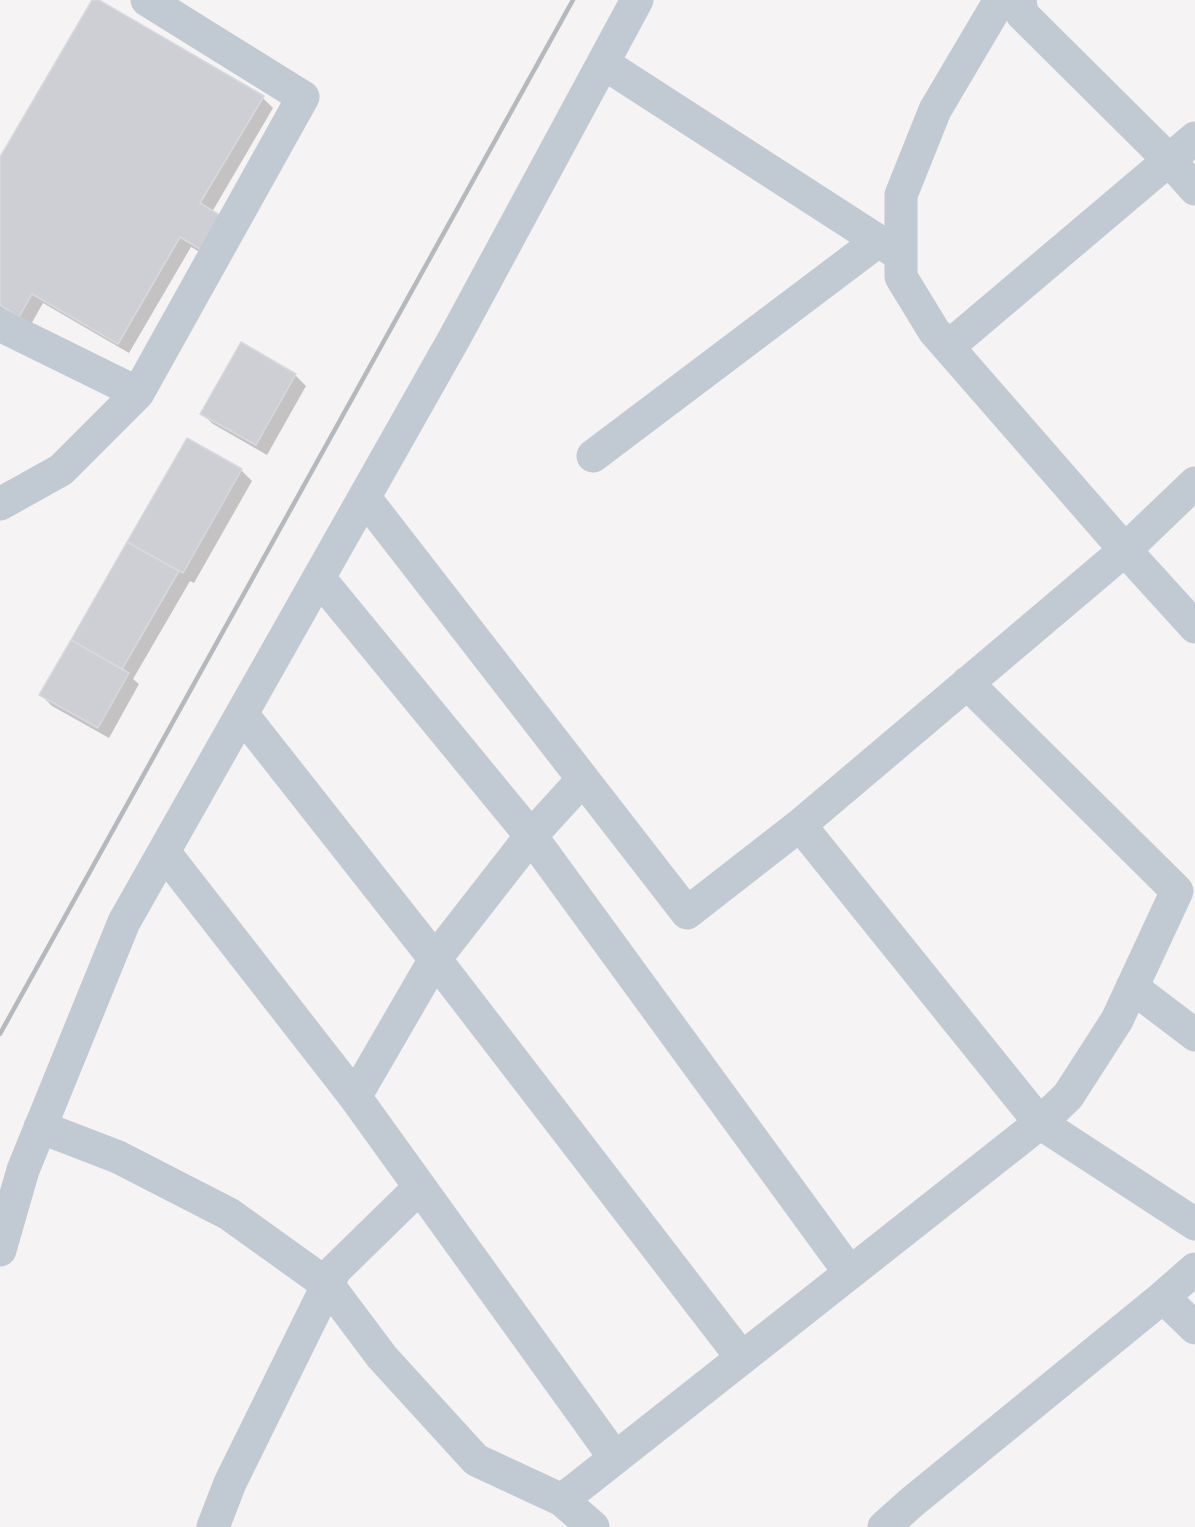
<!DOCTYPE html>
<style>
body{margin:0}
canvas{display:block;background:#f5f3f3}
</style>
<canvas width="1195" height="1527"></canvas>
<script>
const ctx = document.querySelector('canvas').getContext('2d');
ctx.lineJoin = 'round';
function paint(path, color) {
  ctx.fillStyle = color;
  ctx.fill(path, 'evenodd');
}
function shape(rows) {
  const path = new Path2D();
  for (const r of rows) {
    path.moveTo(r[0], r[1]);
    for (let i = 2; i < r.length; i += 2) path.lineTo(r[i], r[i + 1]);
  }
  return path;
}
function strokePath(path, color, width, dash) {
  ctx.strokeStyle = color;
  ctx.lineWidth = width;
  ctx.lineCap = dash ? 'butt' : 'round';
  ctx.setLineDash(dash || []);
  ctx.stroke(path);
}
const shadow = shape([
 [94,0,263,98,273,108,212,212,219,263,191,247,129,353,43,303,30,326,0,309,0,160],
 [241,345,296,376,306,386,267,455,213,424,202,414],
 [187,440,241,470,252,481,194,583,190,581,133,679,139,684,109,738,52,706,41,695]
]);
const building = shape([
 [92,0,99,0,264,96,200,203,228,220,208,254,180,237,118,344,32,294,19,317,0,305,0,157,92,0],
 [241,342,296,374,256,445,200,414,241,342],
 [187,438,242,469,183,573,127,542,187,438],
 [127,542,179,571,122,669,71,640,127,542],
 [71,640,129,673,98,728,39,695,71,640]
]);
const minor = shape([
 [1000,0,935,110,901,195,901,277,934,331,1125,550,1195,627],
 [1020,0,1022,14,1169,160,1195,189],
 [603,63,894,251],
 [0,325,138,393],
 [948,347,1195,138],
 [593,456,878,241],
 [365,498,687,913,800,825],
 [0,504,61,470,138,393,303,97,147,0],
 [319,578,531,836,850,1273],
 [967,683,1177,891,1117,1020,1068,1096,1040,1123,1195,1224],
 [242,714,435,959,742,1358],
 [164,852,355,1097,615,1458],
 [1132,987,1195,1035],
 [355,1097,435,959,531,836,583,779],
 [40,1127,118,1157,229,1214,328,1285,382,1357,476,1460,562,1500],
 [0,1250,23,1170,124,922,455,337,637,0],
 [1163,1297,1195,1328],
 [213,1527,230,1483,335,1270,420,1187],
 [593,1527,562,1500,1040,1123,800,825,1125,550,1195,483],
 [884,1527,912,1502,1163,1297,1195,1269]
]);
const rail = shape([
 [0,1034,573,0]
]);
paint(shadow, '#0003');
paint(building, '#cdcfd5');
strokePath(building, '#d7d9de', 1.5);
strokePath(minor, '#c1cad2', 33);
strokePath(rail, '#b5b8bd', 4.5);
</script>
